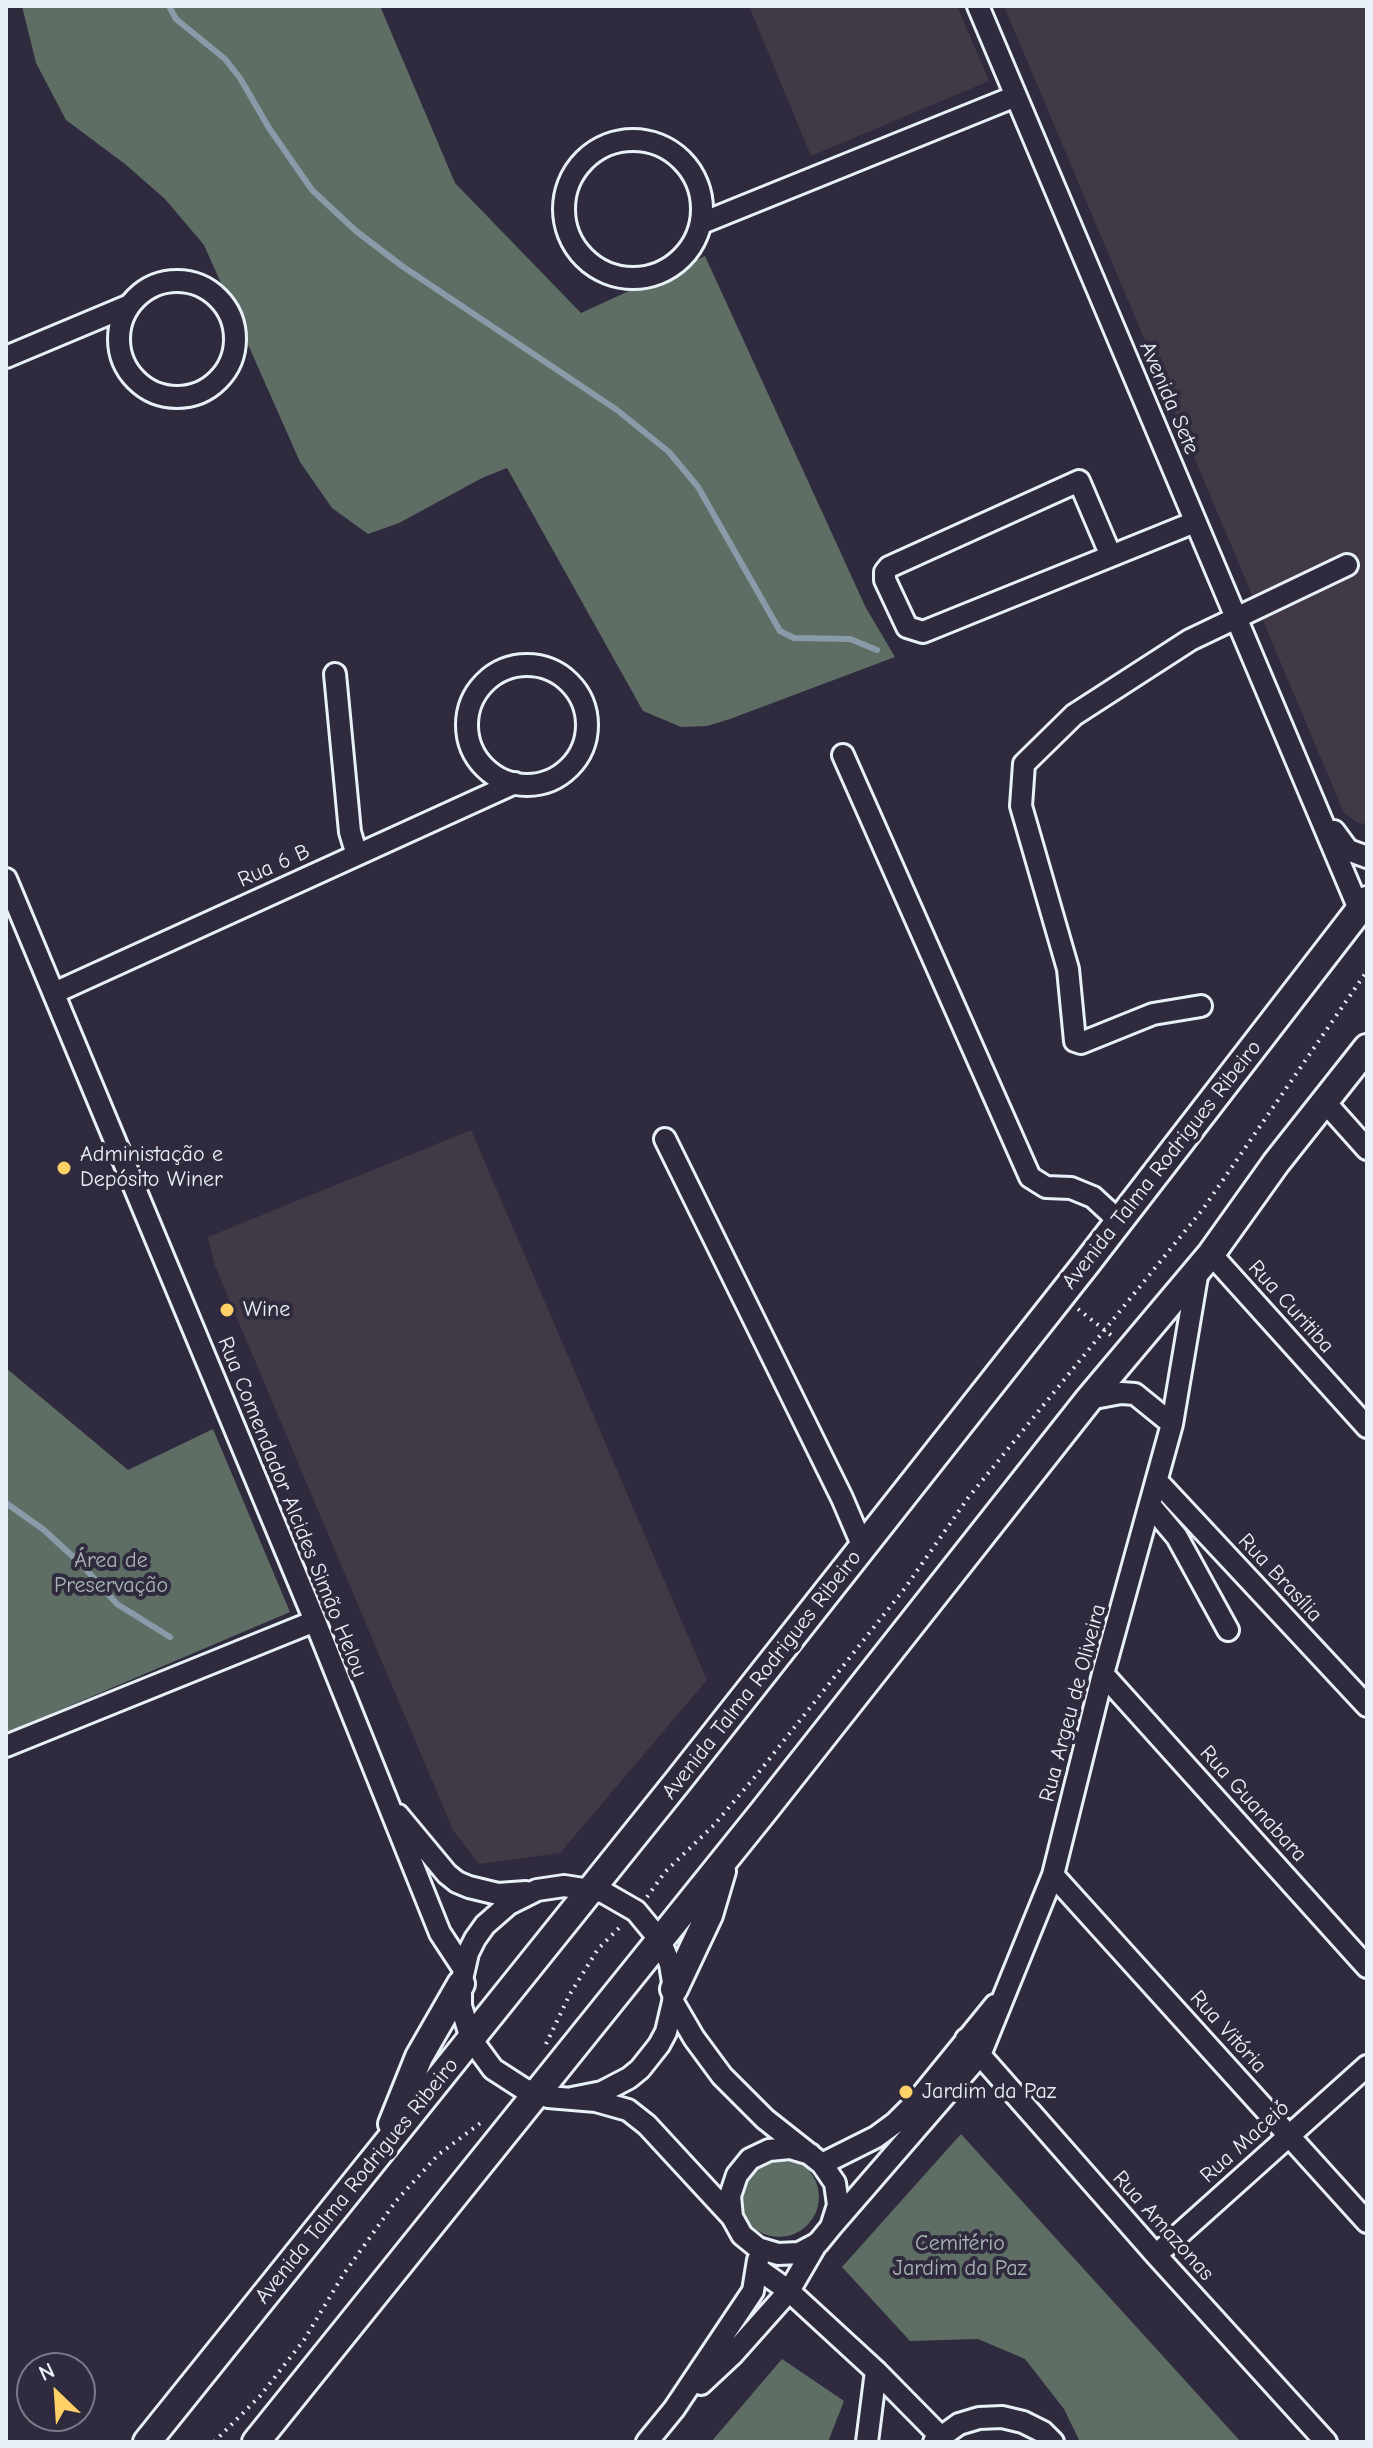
<!DOCTYPE html>
<meta charset="utf-8">
<style>
body{margin:0}
#map{position:relative;width:1373px;height:2448px;overflow:hidden;background:#2f2a3d;font-family:"Comic Neue",sans-serif}
canvas{display:block}
.frame{position:absolute;inset:0;border:8px solid #e8f1f8;pointer-events:none}
.north{position:absolute;left:16px;top:2352px;width:80px;height:80px;box-sizing:border-box;background:#2f2a3d;border:2px solid #797a88;border-radius:50%;rotate:335deg;font-size:22px;font-weight:700;line-height:32px;text-align:center;color:#e8f1f8}
.north::after{content:'';display:block;margin:auto;width:28px;height:36px;background:#ffd166;clip-path:polygon(50% 0,100% 100%,50% 72%,0 100%)}
</style>
<div id="map">
<canvas width="1373" height="2448"></canvas>
<div class="frame"></div>
<div class="north">N</div>
</div>
<script>
const ctx = document.querySelector('canvas').getContext('2d');
ctx.lineJoin = 'round';
function paint(path, color) {
  ctx.fillStyle = color;
  ctx.fill(path, 'evenodd');
}
function shape(rows) {
  const path = new Path2D();
  for (const r of rows) {
    if (r.length === 3) {
      path.moveTo(r[0] + r[2], r[1]);
      path.arc(r[0], r[1], r[2], 0, 2 * Math.PI);
      continue;
    }
    path.moveTo(r[0], r[1]);
    for (let i = 2; i < r.length; i += 2) path.lineTo(r[i], r[i + 1]);
  }
  return path;
}
function strokePath(path, color, width, dash) {
  ctx.strokeStyle = color;
  ctx.lineWidth = width;
  ctx.lineCap = dash ? 'butt' : 'round';
  ctx.setLineDash(dash || []);
  ctx.stroke(path);
}
function label(font, color, halo, rows, align = 'center') {
  ctx.font = font + ' "Comic Neue",sans-serif';
  ctx.lineWidth = 8;
  ctx.setLineDash([]);
  ctx.textBaseline = 'middle';
  ctx.strokeStyle = halo;
  ctx.fillStyle = color;
  for (const [text, x, y, turn = 0] of rows) {
    ctx.save();
    ctx.translate(x, y);
    ctx.rotate((+turn || 0) * Math.PI / 180);
    ctx.textAlign = isNaN(turn) ? turn : align;
    if (halo) ctx.strokeText(text, 0, 0);
    ctx.fillText(text, 0, 0);
    ctx.restore();
  }
}
const built = shape([
 [749,6,957,6,989,81,811,156],
 [1004,6,1367,6,1367,824,1358,823,1344,813],
 [471,1130,707,1680,560,1853,479,1864,453,1830,215,1266,208,1237]
]);
const green = shape([
 [22,6,380,6,455,183,581,313,705,256,866,608,895,657,730,719,707,726,681,727,643,711,507,468,482,478,399,523,368,534,332,508,300,462,204,245,165,199,125,164,66,120,36,63],
 [6,1368,128,1470,213,1429,290,1612,6,1733],
 [961,2134,1241,2442,1080,2442,1064,2409,1025,2359,978,2339,910,2341,842,2267],
 [779,2197,40],
 [782,2359,844,2401,828,2442,711,2442]
]);
const stream = shape([
 [169,6,176,19,225,59,240,78,269,128,312,190,356,231,402,266,617,410,669,452,698,487,780,631,794,638,850,639,877,650],
 [6,1503,44,1530,82,1565,117,1604,170,1637]
]);
const path = shape([
 [1078,1309,1112,1336],
 [647,1897,665,1872,714,1825,759,1772,905,1588,968,1498,1203,1209,1367,971],
 [546,2044,570,1994,598,1949,623,1924],
 [214,2442,260,2396,304,2340,343,2275,396,2201,438,2155,483,2121]
]);
const minor = shape([
 [978,6,1359,909],
 [633,209,69],
 [702,223,1016,96],
 [177,339,58],
 [6,357,130,305],
 [1111,556,923,632,907,627,885,580,885,572,889,567,1079,481,1111,556,1195,522],
 [527,725,60],
 [335,674,350,832,357,855],
 [843,755,1030,1177,1046,1187,1071,1188,1093,1197,1119,1221],
 [1334,831,1348,850,1367,857],
 [6,879,315,1621,440,1933,463,1968],
 [54,993,515,783],
 [1201,1006,1153,1014,1081,1043,1075,1041,1068,969,1021,806,1024,764,1074,715,1190,640,1347,565],
 [1324,1101,1367,1149],
 [665,1139,842,1498,863,1547],
 [1211,1254,1367,1427],
 [1089,1399,1121,1393,1135,1394,1172,1424],
 [1158,1482,1367,1706],
 [1151,1506,1177,1537,1228,1630],
 [1103,1674,1367,1967],
 [6,1746,315,1621],
 [398,1815,447,1874,457,1882,469,1887,498,1894,526,1892],
 [1053,1875,1367,2222],
 [673,2002,694,2038,722,2076,765,2119,822,2164,835,2183,838,2205,831,2227,818,2243,799,2253,778,2254,758,2248,742,2235,732,2217,730,2196,737,2175,750,2159,769,2150,790,2148,810,2154],
 [966,2039,1156,2255,1326,2442],
 [572,2098,602,2092,629,2078,640,2069,659,2045,666,2032,673,2002,674,1989,670,1964,660,1940,636,1911,603,1892,564,1886,537,1890,509,1904,485,1925,475,1939,468,1953,461,1984,461,2006,471,2039,493,2069,524,2089,548,2097,596,2101,628,2110,647,2125,732,2217],
 [822,2164,876,2137,895,2123,916,2102,995,2005],
 [831,2227,980,2055,1053,1875,1103,1674,1172,1424,1198,1270],
 [1156,2255,1367,2066],
 [758,2269,789,2291,876,2371,940,2436],
 [701,2384,732,2355,789,2291,817,2243],
 [647,2442,674,2409,753,2291,758,2260],
 [867,2442,876,2371],
 [934,2442,959,2424,979,2418,1002,2417,1023,2422,1043,2432,1053,2442]
]);
const major = shape([
 [674,1989,709,1915,722,1871],
 [392,2124,419,2057,461,1984],
 [147,2442,678,1781,1086,1264,1367,900],
 [256,2442,763,1812,1089,1399,1211,1254,1276,1163,1367,1048]
]);
const markers = [
 [64,1168,8,"#ffd166"],
 [227,1310,8,"#ffd166"],
 [906,2092,8,"#ffd166"]
];
const streetNames = [
 ["Avenida Sete",1169,398,67],
 ["Rua 6 B",274,866,-24],
 ["Avenida Talma Rodrigues Ribeiro",1162,1165,-52],
 ["Rua Curitiba",1291,1307,48],
 ["Rua Comendador Alcides Simão Helou",292,1507,68],
 ["Rua Brasília",1280,1578,47],
 ["Avenida Talma Rodrigues Ribeiro",762,1675,-52],
 ["Rua Argeu de Oliveira",1073,1703,-75],
 ["Rua Guanabara",1253,1804,48],
 ["Rua Vitória",1228,2032,48],
 ["Rua Maceió",1245,2142,-42],
 ["Avenida Talma Rodrigues Ribeiro",357,2181,-51],
 ["Rua Amazonas",1163,2226,48]
];
const poiNames = [
 ["Administação e",80,1155],
 ["Depósito Winer",80,1180],
 ["Wine",243,1310],
 ["Jardim da Paz",922,2092]
];
const parkNames = [
 ["Área de",111,1561],
 ["Preservação",111,1586],
 ["Cemitério",960,2244],
 ["Jardim da Paz",960,2269]
];
paint(built, '#423946');
paint(green, '#5e6e65');
strokePath(stream, '#899ba8', 6);
strokePath(minor, '#e8f1f8', 26);
strokePath(major, '#e8f1f8', 32);
strokePath(path, '#e8f1f8', 4, [2, 6]);
strokePath(minor, '#2f2a3d', 20);
strokePath(major, '#2f2a3d', 26);
for (const [x, y, r, color] of markers) {
  const dot = new Path2D();
  dot.arc(x, y, r, 0, 2 * Math.PI);
  ctx.fillStyle = color;
  ctx.fill(dot);
  strokePath(dot, '#2f2a3d', 3);
}
label('22px', '#e8f1f8', '#2f2a3d', streetNames);
label('22px', '#e8f1f8', '#2f2a3d', poiNames, 'left');
label('22px', '#aab6b6', '#2f2a3d', parkNames);
</script>
